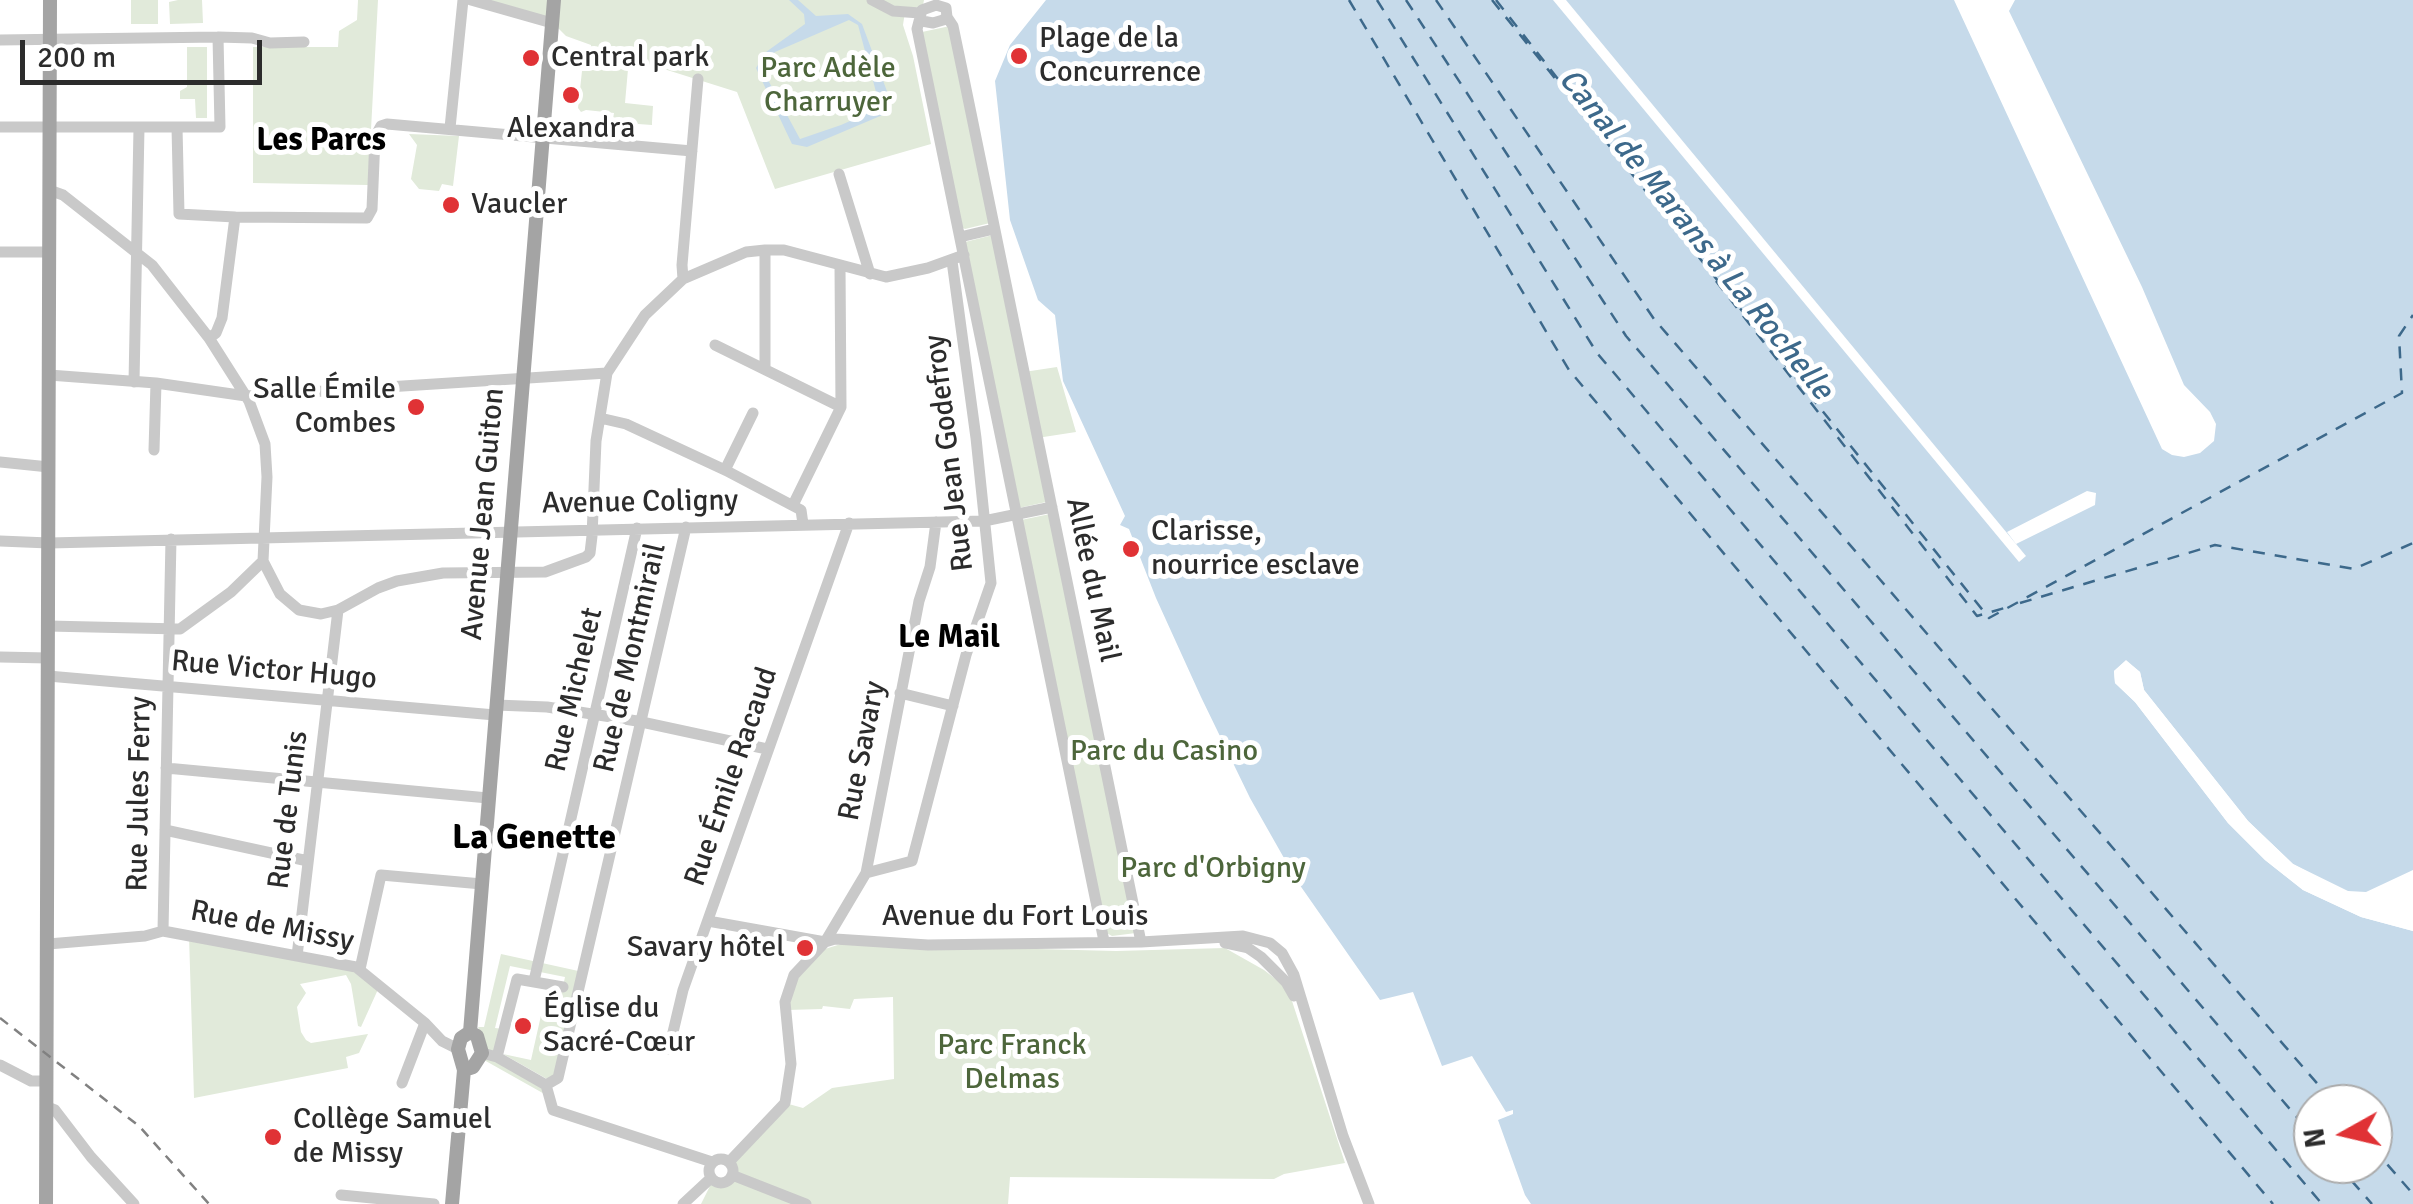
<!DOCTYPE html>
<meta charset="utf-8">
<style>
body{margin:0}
#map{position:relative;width:2413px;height:1204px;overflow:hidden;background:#fff;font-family:Signika,sans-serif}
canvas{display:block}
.north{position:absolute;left:2293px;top:1084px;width:100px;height:100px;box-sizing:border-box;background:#fff;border:2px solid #ababab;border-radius:50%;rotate:262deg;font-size:28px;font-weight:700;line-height:40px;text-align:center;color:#2c2c2c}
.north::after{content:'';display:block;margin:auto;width:35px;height:45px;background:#e03235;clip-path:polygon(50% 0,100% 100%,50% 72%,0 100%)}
.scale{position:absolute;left:20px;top:40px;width:242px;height:45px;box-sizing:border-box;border:5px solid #2c2c2c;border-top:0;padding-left:12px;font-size:30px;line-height:35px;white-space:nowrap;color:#2c2c2c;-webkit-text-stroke:8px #fff;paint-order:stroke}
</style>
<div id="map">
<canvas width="2413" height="1204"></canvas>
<div class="north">N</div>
<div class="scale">200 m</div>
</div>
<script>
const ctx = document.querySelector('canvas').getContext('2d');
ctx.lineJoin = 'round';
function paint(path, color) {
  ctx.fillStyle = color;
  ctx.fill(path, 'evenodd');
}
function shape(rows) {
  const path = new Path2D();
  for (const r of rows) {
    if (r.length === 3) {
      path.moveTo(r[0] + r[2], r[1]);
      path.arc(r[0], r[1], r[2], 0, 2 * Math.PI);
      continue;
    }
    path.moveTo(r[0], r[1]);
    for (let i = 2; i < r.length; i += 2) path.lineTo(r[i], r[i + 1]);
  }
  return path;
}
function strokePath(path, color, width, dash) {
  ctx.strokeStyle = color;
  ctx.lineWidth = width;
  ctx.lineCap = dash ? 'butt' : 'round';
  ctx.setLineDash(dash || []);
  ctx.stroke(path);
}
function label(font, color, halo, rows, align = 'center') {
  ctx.font = font + ' Signika,sans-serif';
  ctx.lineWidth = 10;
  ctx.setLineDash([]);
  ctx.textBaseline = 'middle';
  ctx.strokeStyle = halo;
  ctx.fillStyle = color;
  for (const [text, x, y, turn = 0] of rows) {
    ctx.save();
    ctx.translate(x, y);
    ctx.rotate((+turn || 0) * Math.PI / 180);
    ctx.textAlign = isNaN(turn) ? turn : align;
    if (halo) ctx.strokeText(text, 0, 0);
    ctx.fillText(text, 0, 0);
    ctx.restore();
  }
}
const green = shape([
 [131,0,158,0,158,24,131,24],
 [178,0,202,0,203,23,170,24,169,2],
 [358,0,378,0,368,185,253,183,253,47,338,47,339,31,357,20],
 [482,0,924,0,923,5,905,12,903,25,913,56,931,144,775,189,737,92,629,58,625,103,653,106,652,122,652,125,638,124,636,146,621,144,622,130,613,119,614,113,586,110,581,112,578,108,582,71,589,71,591,45,566,36,549,19],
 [950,26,990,223,965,229,961,227,922,32],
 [187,47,207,47,207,118,196,118,195,99,180,99,180,91,187,87],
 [409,134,459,136,453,186,442,184,439,191,419,189,411,179,417,145],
 [993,235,1046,502,1019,508,965,242],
 [1057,367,1076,432,1037,438,1024,372],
 [1050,514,1136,933,1112,936,1105,932,1021,520],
 [189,936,356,967,380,985,361,1027,358,1026,351,984,346,975,300,984,306,993,297,1007,301,1032,306,1040,311,1043,368,1034,359,1053,346,1057,348,1068,194,1098],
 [841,944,1116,951,1225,948,1264,970,1282,984,1292,1001,1345,1163,1284,1174,1274,1179,1010,1177,1008,1204,701,1204,713,1180,722,1183,729,1180,733,1172,729,1162,785,1103,803,1108,832,1088,894,1079,893,997,854,999,850,1009,823,1006,822,1009,787,1010,787,1000,804,967,825,949],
 [501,954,583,972,558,1078,547,1079,503,1054,531,1060,546,993,561,996,565,977,510,966,495,1028,504,1029,497,1057,546,1085,548,1096,484,1060,487,1047,478,1027,484,1027]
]);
const water = shape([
 [789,0,798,0,816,16,848,14,862,24,888,94,889,109,885,114,807,147,792,144,756,68,766,52,805,24,804,14],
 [849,20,858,25,879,103,868,113,841,125,800,139,768,80,767,59,775,52],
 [1046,0,1954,0,2162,449,2172,455,2184,457,2200,453,2214,441,2216,424,2210,412,2184,385,2142,287,2009,11,2015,0,2413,0,2413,870,2366,892,2348,891,2293,864,2248,821,2144,690,2140,672,2126,661,2114,671,2115,683,2135,702,2228,823,2265,860,2303,890,2361,917,2413,931,2413,1204,1531,1204,1525,1195,1498,1120,1513,1114,1513,1110,1506,1112,1472,1056,1442,1066,1413,992,1380,1000,1297,881,1250,798,1201,697,1156,598,1129,529,1120,525,1125,516,1063,381,1055,315,1038,300,1010,220,995,81,1010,45],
 [2087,491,2096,493,2095,505,2016,544,2007,532],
 [2313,1104,2373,1104,2373,1164,2313,1164]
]);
const pier = shape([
 [1553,0,1566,0,2026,556,2019,562],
 [2126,660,2140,672,2144,690,2248,821,2293,864,2354,897,2345,896,2291,869,2245,825,2140,693,2135,675,2126,667,2119,673,2120,680,2139,699,2231,820,2269,857,2306,885,2363,912,2413,925,2413,931,2361,917,2303,890,2265,860,2228,823,2135,702,2115,683,2114,671]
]);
const ferry = shape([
 [1349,0,1569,370,2273,1204],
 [1377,0,1597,353,2322,1204],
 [1406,0,1626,336,2313,1136],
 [1436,0,1654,319,2335,1104],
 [1492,0,1989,618,2402,393,2399,336,2413,315],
 [1496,0,1569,93],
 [1716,281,1977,616,2008,607],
 [2020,603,2215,545,2354,569,2413,543],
 [2373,1148,2413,1194],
 [2337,1164,2372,1204]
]);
const minor = shape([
 [471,0,552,23],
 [872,0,893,11,920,13],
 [947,17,953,26,963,74,1141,942],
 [922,21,933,23,943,20,947,17,946,8,936,5,922,10,917,29,1104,941],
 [0,40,218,37,252,38,270,43,304,42],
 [0,127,220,127,218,37],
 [177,127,179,214,235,217,222,318,216,333,209,338],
 [450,128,463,0],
 [839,174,870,274],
 [49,190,63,195,152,265,209,338,249,401,265,444,267,477,263,561,280,594,299,610,321,614,338,610,378,588,397,581,443,573,545,572,586,557,590,553,592,536,596,441,607,373,645,315,683,279,746,252,765,250,784,250,886,277,928,268,964,255],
 [235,217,367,218,372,209,375,137,381,126,387,124,692,151],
 [960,237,994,229],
 [765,250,765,369],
 [0,252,49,252],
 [683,279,682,265,698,79],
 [715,345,841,407],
 [49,375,156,383,246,396,607,373],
 [134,382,139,128],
 [600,418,626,424,725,470,801,510,803,524],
 [154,450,156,383],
 [0,462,49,467],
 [725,470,753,413],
 [793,505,841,407,840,266],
 [0,541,49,543,984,521,1052,507],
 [48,626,180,629,231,592,263,561],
 [0,657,48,658],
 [48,676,495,715],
 [900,693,953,706],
 [496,705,547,707,637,721,767,749],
 [166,768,488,798],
 [165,830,308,861],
 [866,873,919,601,930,567,936,522],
 [708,921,825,942,835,939,928,945,1141,942,1243,936,1270,943,1282,953,1294,975,1343,1136,1369,1204],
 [163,931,171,539],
 [1225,943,1248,948,1261,957,1286,982,1294,996],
 [48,944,145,936,163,931,356,967,425,1023,442,1041,458,1049],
 [297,956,338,610],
 [360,969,381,875,482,884],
 [534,981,637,528],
 [669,1049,683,990,849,523],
 [482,1053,497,1057,546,1085],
 [497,1057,517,979,563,987],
 [0,1065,31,1081,47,1081],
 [402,1083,425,1023],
 [546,1085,558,1078,686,527],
 [546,1085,553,1110,712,1162],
 [47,1107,55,1110,91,1157,134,1204],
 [721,1171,12],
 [729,1162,785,1103,791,1064,785,1002,794,975,825,942,866,873,912,861,966,655,991,583,976,438,952,261],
 [732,1175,806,1204],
 [341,1195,434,1204],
 [683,1204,711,1178]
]);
const major = shape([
 [470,1032,554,0],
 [470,1032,477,1036,482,1053,473,1067,464,1070,458,1049,461,1038,470,1032],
 [46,1204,50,0],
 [452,1204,464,1070]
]);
const rail = shape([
 [0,1018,139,1126,209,1204]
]);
const markers = [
 [1019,56,10,"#e03235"],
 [531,58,10,"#e03235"],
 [571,95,10,"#e03235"],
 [451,205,10,"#e03235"],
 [416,407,10,"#e03235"],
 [1131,549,10,"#e03235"],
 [805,948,10,"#e03235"],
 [523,1026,10,"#e03235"],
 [273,1137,10,"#e03235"]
];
const poiNames = [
 ["Plage de la",1039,39],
 ["Concurrence",1039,73],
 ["Central park",551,58],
 ["Alexandra",571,129,"center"],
 ["Vaucler",471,205],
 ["Salle Émile",396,390,"right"],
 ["Combes",396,424,"right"],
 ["Clarisse,",1151,532],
 ["nourrice esclave",1151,566],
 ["Savary hôtel",785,948,"right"],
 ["Église du",543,1009],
 ["Sacré-Cœur",543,1043],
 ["Collège Samuel",293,1120],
 ["de Missy",293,1154]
];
const parkNames = [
 ["Parc Adèle",828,69],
 ["Charruyer",828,103],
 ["Parc du Casino",1164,752],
 ["Parc d'Orbigny",1213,869],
 ["Parc Franck",1012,1046],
 ["Delmas",1012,1080]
];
const streetNames = [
 ["Rue Jean Godefroy",950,453,-97],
 ["Avenue Coligny",640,503,-1],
 ["Avenue Jean Guiton",484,514,-85],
 ["Allée du Mail",1092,580,78],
 ["Rue de Montmirail",631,658,-77],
 ["Rue Victor Hugo",274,671,5],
 ["Rue Michelet",575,690,-77],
 ["Rue Savary",863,751,-79],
 ["Rue Émile Racaud",732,777,-71],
 ["Rue Jules Ferry",140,794,-89],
 ["Rue de Tunis",289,810,-83],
 ["Avenue du Fort Louis",1015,917],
 ["Rue de Missy",272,927,11]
];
const neighbourhoodNames = [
 ["Les Parcs",321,142],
 ["Le Mail",949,639]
];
const waterNames = [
 ["Canal de Marans à La Rochelle",1695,235,51]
];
const quarterNames = [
 ["La Genette",534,839]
];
paint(green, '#e1eada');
paint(water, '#c6daea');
paint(pier, '#fff');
strokePath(ferry, '#3d698b', 2.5, [12, 10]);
strokePath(minor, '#c9c9c9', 11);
strokePath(major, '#a4a4a4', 14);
strokePath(rail, '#818181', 2.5, [10, 8]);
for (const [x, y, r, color] of markers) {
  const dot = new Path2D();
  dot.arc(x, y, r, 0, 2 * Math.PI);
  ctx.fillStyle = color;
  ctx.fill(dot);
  strokePath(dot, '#fff', 4);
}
label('30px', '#2c2c2c', '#fff', poiNames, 'left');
label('30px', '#4d663b', '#fff', parkNames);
label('30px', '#2c2c2c', '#fff', streetNames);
label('bold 32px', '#000', '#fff', neighbourhoodNames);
label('italic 32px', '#3d698b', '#fff', waterNames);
label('bold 35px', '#000', '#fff', quarterNames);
</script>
